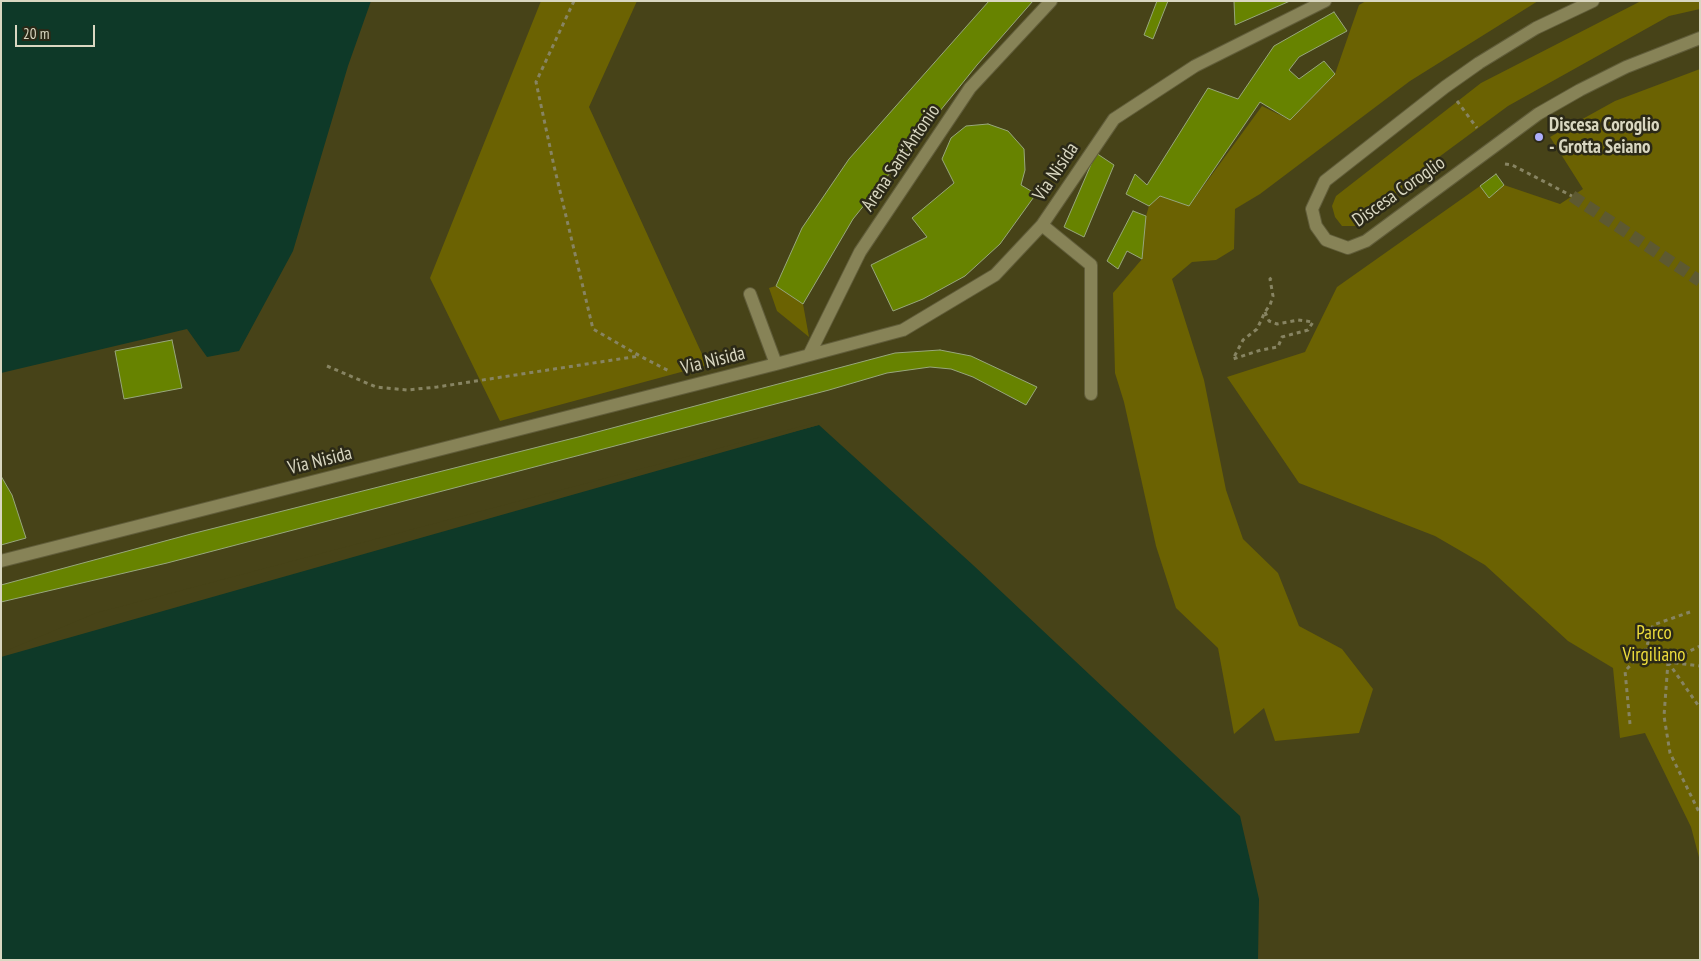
<!DOCTYPE html>
<style>
body{margin:0}
#map{position:relative;width:1701px;height:961px;overflow:hidden;background:#474318;font-family:"PT Sans Narrow",sans-serif}
canvas{display:block}
.frame{position:absolute;inset:0;border:2px solid #d9d7c1;pointer-events:none}
.scale{position:absolute;left:15px;top:25px;width:80px;height:22px;box-sizing:border-box;border:2px solid #d9d7c1;border-top:0;padding-left:6px;font-size:15px;line-height:18px;white-space:nowrap;color:#d9d7c1;-webkit-text-stroke:4px #2b2917;paint-order:stroke}
</style>
<div id="map">
<canvas width="1701" height="961"></canvas>
<div class="frame"></div>
<div class="scale">20 m</div>
</div>
<script>
const ctx = document.querySelector('canvas').getContext('2d');
ctx.lineJoin = 'round';
function paint(path, color) {
  ctx.fillStyle = color;
  ctx.fill(path, 'evenodd');
}
function shape(rows) {
  const path = new Path2D();
  for (const r of rows) {
    path.moveTo(r[0], r[1]);
    for (let i = 2; i < r.length; i += 2) path.lineTo(r[i], r[i + 1]);
  }
  return path;
}
function strokePath(path, color, width, dash) {
  ctx.strokeStyle = color;
  ctx.lineWidth = width;
  ctx.lineCap = dash ? 'butt' : 'round';
  ctx.setLineDash(dash || []);
  ctx.stroke(path);
}
function label(font, color, halo, rows, align = 'center') {
  ctx.font = font + ' "PT Sans Narrow",sans-serif';
  ctx.lineWidth = 5;
  ctx.setLineDash([]);
  ctx.textBaseline = 'middle';
  ctx.strokeStyle = halo;
  ctx.fillStyle = color;
  for (const [text, x, y, turn = 0] of rows) {
    ctx.save();
    ctx.translate(x, y);
    ctx.rotate((+turn || 0) * Math.PI / 180);
    ctx.textAlign = isNaN(turn) ? turn : align;
    if (halo) ctx.strokeText(text, 0, 0);
    ctx.fillText(text, 0, 0);
    ctx.restore();
  }
}
const green = shape([
 [541,1,637,1,589,107,707,365,500,421,430,278],
 [1366,1,1538,1,1410,81,1260,194,1235,209,1234,249,1216,260,1192,262,1172,279,1204,380,1226,490,1243,539,1278,573,1299,626,1342,649,1373,689,1359,733,1275,741,1264,708,1234,734,1218,648,1176,608,1156,546,1124,402,1115,373,1113,293,1142,259,1146,216,1149,206,1160,196,1189,206,1262,106,1290,120,1335,74,1359,5],
 [1641,1,1700,1,1700,9,1669,16,1508,106,1439,157,1357,226,1342,226,1335,217,1332,206,1336,196,1481,83],
 [1700,69,1700,861,1691,827,1645,733,1620,738,1613,668,1568,641,1485,565,1435,536,1299,483,1227,377,1305,352,1337,287,1480,186,1489,197,1504,185,1560,204,1583,189,1550,137,1615,101],
 [776,286,803,304,809,337,777,311,769,288]
]);
const water = shape([
 [1,1,371,1,348,66,293,251,239,351,207,357,187,329,1,373],
 [819,425,973,565,1240,816,1259,899,1258,960,1,960,1,656,96,615]
]);
const pier = shape([
 [818,422,822,424,1,657,1,653,96,613]
]);
const building = shape([
 [989,1,1033,1,977,65,853,219,803,304,776,286,802,228,849,159,989,1],
 [1157,1,1168,1,1153,39,1144,35,1157,1],
 [1234,1,1290,1,1235,25,1234,1],
 [1334,12,1347,31,1299,57,1289,70,1299,79,1324,61,1335,74,1290,120,1260,102,1189,206,1160,196,1149,206,1126,194,1135,174,1147,185,1208,88,1238,99,1274,46,1334,12],
 [988,124,1008,131,1024,149,1025,170,1021,185,1036,194,1000,244,965,276,923,299,893,311,871,265,927,237,912,218,954,183,942,159,951,138,966,126,988,124],
 [1096,153,1114,165,1084,237,1064,227,1096,153],
 [1496,174,1504,185,1489,198,1480,186,1496,174],
 [1133,211,1146,216,1142,259,1127,251,1118,269,1107,261,1133,211],
 [172,340,182,388,124,399,115,351,172,340],
 [940,350,971,356,1037,387,1026,405,973,377,951,369,930,367,887,373,829,390,167,563,1,602,1,585,191,534,582,436,895,353,940,350],
 [1,476,12,495,26,538,1,545,1,476]
]);
const pedestrianTunnel = shape([
 [1572,196,1700,281]
]);
const path = shape([
 [574,1,536,82,554,166,593,329,640,356,669,371],
 [1457,101,1477,128],
 [1505,164,1512,165,1572,196],
 [1265,312,1269,321,1277,324,1298,320,1313,322,1308,330,1282,337,1278,347,1261,350,1233,359,1243,340,1257,329,1265,312,1270,305,1273,296,1270,279,1274,276],
 [327,366,376,387,407,390,437,387,639,356],
 [1646,649,1668,662,1700,666],
 [1669,661,1700,646],
 [1668,662,1664,716,1670,753,1700,814],
 [1668,662,1700,708],
 [1630,724,1625,671,1646,649,1653,625,1690,612]
]);
const service = shape([
 [1042,225,1091,265,1091,394],
 [750,294,776,364],
 [809,355,860,252,970,88,1051,1],
 [1,561,776,364,903,330,995,275,1042,225,1114,119,1195,66,1325,1]
]);
const tertiary = shape([
 [1593,1,1536,28,1479,63,1445,87,1325,181,1312,209,1316,226,1326,240,1348,248,1366,241,1538,114,1580,90,1626,67,1700,38]
]);
const markers = [
 [1539,137,5,"#aeaefb"]
];
const poiNames = [
 ["Discesa Coroglio",1549,126],
 ["- Grotta Seiano",1549,148]
];
const streetNames = [
 ["Arena Sant'Antonio",901,158,-56],
 ["Via Nisida",1056,172,-56],
 ["Discesa Coroglio",1399,192,-35],
 ["Via Nisida",713,361,-14],
 ["Via Nisida",320,461,-14]
];
const parkNames = [
 ["Parco",1654,634],
 ["Virgiliano",1654,656]
];
paint(green, '#6b6202');
paint(water, '#0e3928');
paint(pier, '#474318');
paint(building, '#678300');
strokePath(building, '#98a77c', 1);
strokePath(pedestrianTunnel, '#5d5931', 12, [12, 6]);
strokePath(service, '#615d3a', 14);
strokePath(tertiary, '#615d3a', 14);
strokePath(path, '#878462', 3, [4, 4]);
strokePath(service, '#878357', 12);
strokePath(tertiary, '#878357', 12);
for (const [x, y, r, color] of markers) {
  const dot = new Path2D();
  dot.arc(x, y, r, 0, 2 * Math.PI);
  ctx.fillStyle = color;
  ctx.fill(dot);
  strokePath(dot, '#2b2917', 2);
}
label('bold 19px', '#d9d7c1', '#2b2917', poiNames, 'left');
label('19px', '#d9d7c1', '#2b2917', streetNames);
label('19px', '#eedd3c', '#2b2917', parkNames);
</script>
